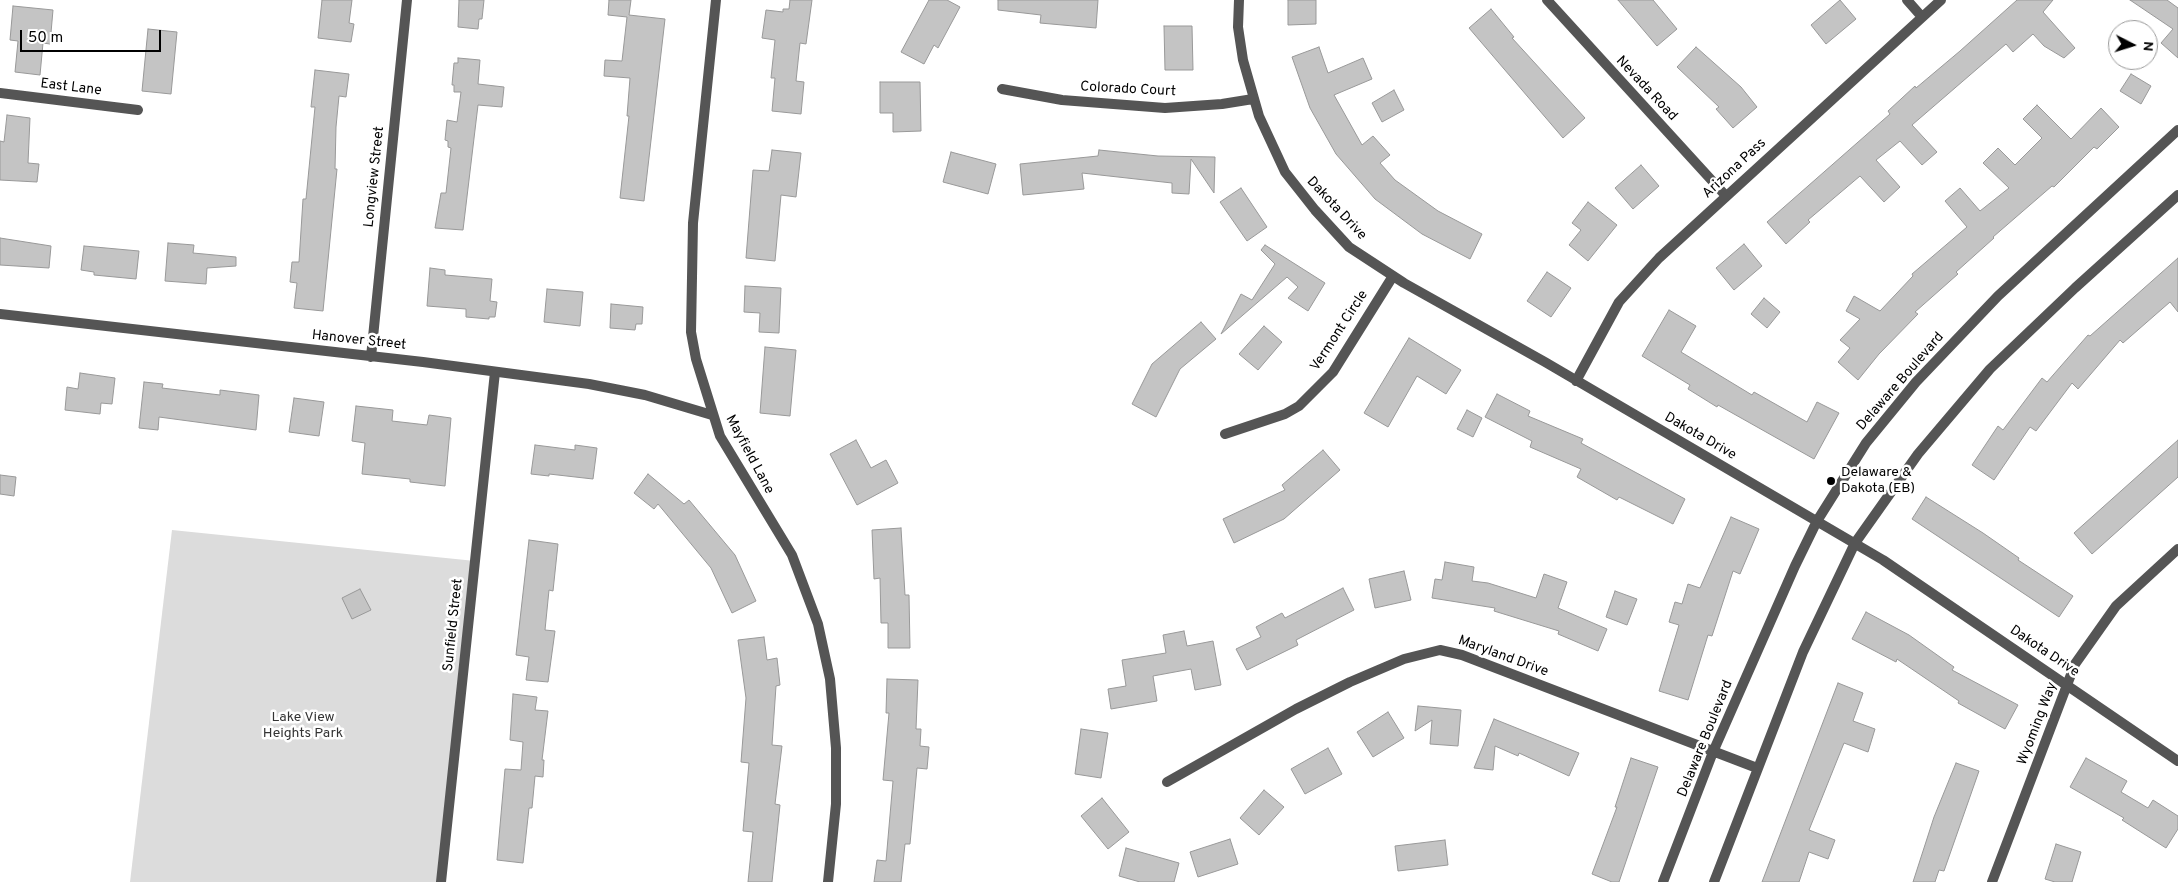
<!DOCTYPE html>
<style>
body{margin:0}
#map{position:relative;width:2178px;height:882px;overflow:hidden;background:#fff;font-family:Overpass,sans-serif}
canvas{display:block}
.north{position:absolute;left:2108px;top:20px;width:50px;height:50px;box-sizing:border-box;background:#fff;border:1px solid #999;border-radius:50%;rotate:95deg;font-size:14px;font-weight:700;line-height:20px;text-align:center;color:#000}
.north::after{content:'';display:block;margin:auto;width:18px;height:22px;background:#000;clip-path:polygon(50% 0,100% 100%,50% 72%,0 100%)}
.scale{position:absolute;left:20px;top:30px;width:141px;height:22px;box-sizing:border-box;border:2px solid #000;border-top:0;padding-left:6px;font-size:15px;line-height:18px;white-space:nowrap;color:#000;-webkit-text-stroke:4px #fff;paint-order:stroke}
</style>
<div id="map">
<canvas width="2178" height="882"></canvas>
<div class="north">N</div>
<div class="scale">50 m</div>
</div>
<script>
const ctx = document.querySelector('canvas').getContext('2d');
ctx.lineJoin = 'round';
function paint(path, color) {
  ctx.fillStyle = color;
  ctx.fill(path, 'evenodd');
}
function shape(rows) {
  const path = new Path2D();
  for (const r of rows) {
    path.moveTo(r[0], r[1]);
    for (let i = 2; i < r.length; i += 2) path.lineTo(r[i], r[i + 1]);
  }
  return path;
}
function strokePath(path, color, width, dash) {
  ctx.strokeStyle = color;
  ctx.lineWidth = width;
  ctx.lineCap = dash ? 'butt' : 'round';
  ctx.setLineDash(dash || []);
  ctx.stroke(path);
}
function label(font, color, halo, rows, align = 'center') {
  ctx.font = font + ' Overpass,sans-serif';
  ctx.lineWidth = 5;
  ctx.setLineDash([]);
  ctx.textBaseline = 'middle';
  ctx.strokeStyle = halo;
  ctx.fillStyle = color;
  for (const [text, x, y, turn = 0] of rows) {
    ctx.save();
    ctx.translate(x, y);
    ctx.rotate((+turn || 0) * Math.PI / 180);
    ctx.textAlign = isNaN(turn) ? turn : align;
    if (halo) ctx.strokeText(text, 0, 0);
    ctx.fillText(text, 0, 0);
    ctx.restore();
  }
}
const green = shape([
 [172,530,475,561,441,882,130,882]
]);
const building = shape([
 [322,0,352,0,349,23,354,24,351,42,318,38,322,0],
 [459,0,484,0,482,19,479,19,478,29,458,27,459,0],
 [609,0,631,0,629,15,665,19,644,201,620,198,629,116,627,116,630,78,604,76,605,60,622,61,627,17,608,15,609,0],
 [790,0,812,0,806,44,800,43,796,81,804,82,801,114,772,111,775,78,771,78,775,40,762,38,766,10,783,12,783,9,789,9,790,0],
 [929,0,947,0,960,7,938,48,934,45,924,64,901,52,929,0],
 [998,0,1098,0,1096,28,1040,23,1041,15,998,10,998,0],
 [1288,0,1316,0,1316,24,1288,25,1288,0],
 [1618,0,1653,0,1677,29,1657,46,1618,0],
 [1840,0,1856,19,1826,44,1811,25,1840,0],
 [2017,0,2053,0,2043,12,2075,48,2064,58,2044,46,2033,34,2013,52,2006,44,1912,125,1937,152,1922,165,1900,141,1876,160,1900,187,1884,202,1860,176,1808,220,1810,222,1786,244,1767,222,1890,114,1888,111,1915,86,1916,88,1960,51,2017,0],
 [2130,0,2167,0,2178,8,2178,58,2161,43,2173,29,2130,0],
 [13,6,53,10,50,44,43,43,40,75,15,72,18,41,10,40,13,6],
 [1491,9,1514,37,1512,38,1585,118,1563,138,1469,28,1491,9],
 [1164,26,1192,26,1193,70,1165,70,1164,26],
 [148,29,177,32,171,94,142,91,148,29],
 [1319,47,1328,73,1363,58,1372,79,1334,95,1362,145,1373,136,1390,155,1380,163,1395,180,1438,211,1482,234,1470,259,1422,234,1375,199,1336,154,1310,108,1292,57,1319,47],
 [1696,47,1741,87,1757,107,1733,128,1716,109,1719,107,1677,67,1696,47],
 [458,58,480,60,478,84,504,87,502,107,478,105,463,230,435,228,441,193,446,193,451,148,448,147,448,141,445,140,447,120,457,122,461,92,454,92,454,85,452,85,454,63,458,63,458,58],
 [315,70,349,74,346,97,339,96,336,127,335,169,337,169,323,311,294,308,297,283,290,282,292,262,299,262,303,199,306,199,315,107,311,107,315,70],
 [2131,74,2151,86,2141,104,2120,91,2131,74],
 [880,82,920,82,921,131,893,132,893,113,880,113,880,82],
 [1394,90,1404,110,1382,122,1372,103,1394,90],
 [2037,105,2071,139,2101,108,2119,127,2097,149,2094,147,2054,187,2052,186,1993,237,1994,238,1956,272,1958,274,1915,312,1918,314,1879,354,1858,380,1838,362,1850,348,1840,340,1860,319,1846,311,1854,296,1880,311,1913,276,1912,274,1967,227,1945,201,1960,188,1980,211,2009,188,1983,163,1998,148,2015,165,2042,138,2023,119,2037,105],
 [7,115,30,118,28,163,39,164,37,182,0,180,0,141,4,142,7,115],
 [772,150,801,153,796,197,781,195,775,261,746,258,753,170,769,171,772,150],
 [1099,150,1158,156,1215,157,1214,193,1191,159,1189,194,1172,193,1172,183,1082,173,1084,189,1023,195,1020,164,1098,156,1099,150],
 [951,152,996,164,988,194,943,182,951,152],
 [1641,165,1659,186,1633,209,1615,188,1641,165],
 [1241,188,1267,227,1247,241,1220,202,1241,188],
 [1588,202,1617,225,1588,261,1569,245,1581,230,1572,223,1588,202],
 [0,238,51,246,49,268,0,265,0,238],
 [168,243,194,245,193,253,236,257,236,266,207,268,206,284,165,281,168,243],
 [1744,244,1762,266,1734,290,1716,268,1744,244],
 [1265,245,1325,283,1308,311,1288,298,1298,287,1287,277,1221,334,1241,294,1252,300,1275,264,1261,250,1265,245],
 [84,246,139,251,136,279,94,275,94,272,81,270,84,246],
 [2178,258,2178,312,2170,302,2123,343,2120,340,2078,389,2072,383,2036,431,2030,427,1994,480,1972,465,1998,426,2003,430,2042,378,2047,382,2088,335,2090,336,2178,258],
 [430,268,445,270,445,275,492,279,490,301,497,302,495,317,489,317,489,319,466,317,466,309,427,306,430,268],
 [1547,272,1571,288,1551,317,1527,301,1547,272],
 [745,286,781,288,779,333,759,332,760,313,744,312,745,286],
 [547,289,583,292,580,326,544,322,547,289],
 [1764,298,1780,312,1767,328,1751,314,1764,298],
 [611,304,643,307,642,324,636,324,635,330,610,328,611,304],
 [1669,310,1696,326,1681,352,1752,395,1754,392,1807,422,1817,402,1839,413,1814,459,1718,405,1717,407,1688,389,1690,385,1642,356,1669,310],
 [1201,322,1216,339,1180,369,1156,417,1132,404,1152,364,1201,322],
 [1264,326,1282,342,1258,370,1239,354,1264,326],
 [1409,338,1461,370,1446,394,1417,376,1388,427,1364,413,1409,338],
 [765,347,796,350,790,416,760,413,765,347],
 [80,373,115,378,112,404,101,403,100,414,65,410,67,387,78,389,80,373],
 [144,382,163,384,162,388,220,395,220,390,259,395,256,430,159,417,158,430,139,428,144,382],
 [1497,394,1530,411,1528,416,1583,439,1581,443,1685,499,1673,524,1619,497,1617,500,1577,477,1581,469,1530,447,1532,441,1485,417,1497,394],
 [294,398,324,402,319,436,289,432,294,398],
 [356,406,393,410,392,421,427,425,429,415,451,418,445,486,410,482,410,479,362,474,365,443,352,441,356,406],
 [1467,410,1482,418,1473,437,1457,429,1467,410],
 [856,440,871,468,886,460,898,483,857,505,830,454,856,440],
 [2178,440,2178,477,2092,554,2074,533,2178,440],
 [535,445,575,450,575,445,597,448,593,479,549,474,549,476,531,474,535,445],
 [1323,450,1340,470,1284,519,1234,543,1223,519,1285,490,1282,485,1323,450],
 [648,474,684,504,689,500,735,555,756,601,732,613,711,568,658,504,654,509,634,493,648,474],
 [0,475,16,477,14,496,0,494,0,475],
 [1926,497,1983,533,2019,558,2018,560,2073,596,2059,617,1912,519,1926,497],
 [1731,517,1759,529,1740,574,1733,571,1712,636,1708,635,1688,700,1659,691,1679,625,1669,622,1675,602,1682,604,1688,584,1700,588,1731,517],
 [901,528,905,595,909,595,910,648,888,648,888,623,881,623,880,578,874,579,872,530,901,528],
 [529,540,558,544,553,591,549,590,545,630,555,631,548,682,526,680,529,657,516,655,529,540],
 [1445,562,1474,567,1472,581,1488,583,1536,598,1544,574,1567,582,1558,608,1607,629,1598,651,1558,634,1559,631,1494,611,1495,608,1432,598,1435,579,1442,580,1445,562],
 [1404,571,1411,600,1375,608,1369,579,1404,571],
 [1343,588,1354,610,1296,640,1298,645,1247,670,1236,649,1261,637,1256,627,1282,613,1285,618,1343,588],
 [360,589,371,610,352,619,342,598,360,589],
 [1615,591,1637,599,1627,625,1606,617,1615,591],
 [1866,612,1909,635,1954,667,1952,670,2018,705,2005,729,1958,703,1959,701,1897,659,1896,662,1852,639,1866,612],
 [1184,631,1187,646,1213,641,1221,685,1195,690,1191,669,1153,676,1157,701,1111,709,1108,689,1126,686,1122,660,1166,653,1163,635,1184,631],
 [764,637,767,660,777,658,780,685,776,686,772,745,782,746,775,804,780,805,772,882,748,882,753,832,743,831,749,763,741,762,746,698,738,640,764,637],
 [887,679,918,680,916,729,921,729,920,746,929,747,927,769,917,768,910,844,905,844,901,882,874,882,877,860,886,861,893,781,883,780,889,713,886,713,887,679],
 [1838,683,1863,693,1853,721,1875,729,1868,752,1844,743,1809,830,1835,840,1828,859,1809,852,1799,882,1762,882,1838,683],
 [513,694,537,697,535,710,548,711,542,760,544,760,543,777,535,776,532,808,529,808,523,863,497,860,505,769,521,770,523,742,510,740,513,694],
 [1418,706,1461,710,1458,746,1430,744,1432,720,1415,731,1418,706],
 [1388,712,1404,738,1373,757,1357,732,1388,712],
 [1494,719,1579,753,1569,776,1519,753,1518,756,1495,746,1493,770,1474,768,1494,719],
 [1081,729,1108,733,1101,778,1075,774,1081,729],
 [1328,748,1342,774,1305,794,1291,769,1328,748],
 [1631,758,1658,767,1619,882,1612,882,1592,874,1617,807,1615,807,1631,758],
 [2086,758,2127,781,2121,792,2148,808,2153,800,2178,816,2178,829,2166,848,2122,820,2124,818,2070,787,2086,758],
 [1956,763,1979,771,1944,871,1939,870,1935,882,1913,882,1934,817,1956,763],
 [1264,790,1284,807,1259,835,1240,818,1264,790],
 [1102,798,1129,832,1108,849,1081,816,1102,798],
 [1230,839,1238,864,1198,877,1190,852,1230,839],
 [1445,840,1448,865,1398,871,1395,846,1445,840],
 [2056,844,2081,852,2072,882,2055,882,2045,879,2056,844],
 [1126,848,1179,863,1174,882,1140,882,1119,876,1126,848]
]);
const minor = shape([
 [716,0,693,223,691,332,696,359,720,436,792,555,818,624,830,679,836,748,836,804,828,882],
 [1239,0,1238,27,1243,60,1259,116,1285,172,1315,210,1349,247,1404,283,1545,362,1883,560,2178,761],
 [1547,0,1726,196],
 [1907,0,1922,17],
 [1002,89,1062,100,1165,108,1222,104,1253,99],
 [0,93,138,110],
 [0,314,423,362,589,384,645,395,712,415],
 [371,357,407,0],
 [1576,381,1619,302,1659,258,1941,0],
 [1225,434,1285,414,1299,406,1333,372,1393,276],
 [1167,782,1296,709,1350,682,1404,659,1440,650,1462,655,1757,768],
 [441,882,495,372],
 [1663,882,1713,752,1795,566,1817,521,1866,443,1916,382,1998,296,2178,130],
 [1714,882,1803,652,1855,543,1918,454,1990,369,2075,288,2178,195],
 [1992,882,2075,664,2116,606,2178,549]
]);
const markers = [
 [1831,481,5,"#000"]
];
const streetNames = [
 ["East Lane",71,88,7],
 ["Nevada Road",1646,89,47],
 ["Colorado Court",1128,90,3],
 ["Arizona Pass",1735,169,-43],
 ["Longview Street",375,177,-84],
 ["Dakota Drive",1336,209,47],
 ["Vermont Circle",1340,331,-57],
 ["Hanover Street",359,341,6],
 ["Delaware Boulevard",1901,382,-49],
 ["Dakota Drive",1700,437,30],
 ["Mayfield Lane",749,455,62],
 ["Sunfield Street",454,625,-84],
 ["Dakota Drive",2044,652,34],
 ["Maryland Drive",1503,657,20],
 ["Wyoming Way",2038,724,-69],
 ["Delaware Boulevard",1706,739,-68]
];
const poiNames = [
 ["Delaware &",1841,473],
 ["Dakota (EB)",1841,489]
];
const parkNames = [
 ["Lake View",303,718],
 ["Heights Park",303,734]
];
paint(green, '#dcdcdc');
paint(building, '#c4c4c4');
strokePath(building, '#999', 1);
strokePath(minor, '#555', 10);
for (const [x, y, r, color] of markers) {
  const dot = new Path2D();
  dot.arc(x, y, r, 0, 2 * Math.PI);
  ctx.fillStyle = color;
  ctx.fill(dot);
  strokePath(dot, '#fff', 2);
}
label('14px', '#000', '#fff', streetNames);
label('14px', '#000', '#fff', poiNames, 'left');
label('14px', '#333', '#fff', parkNames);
</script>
